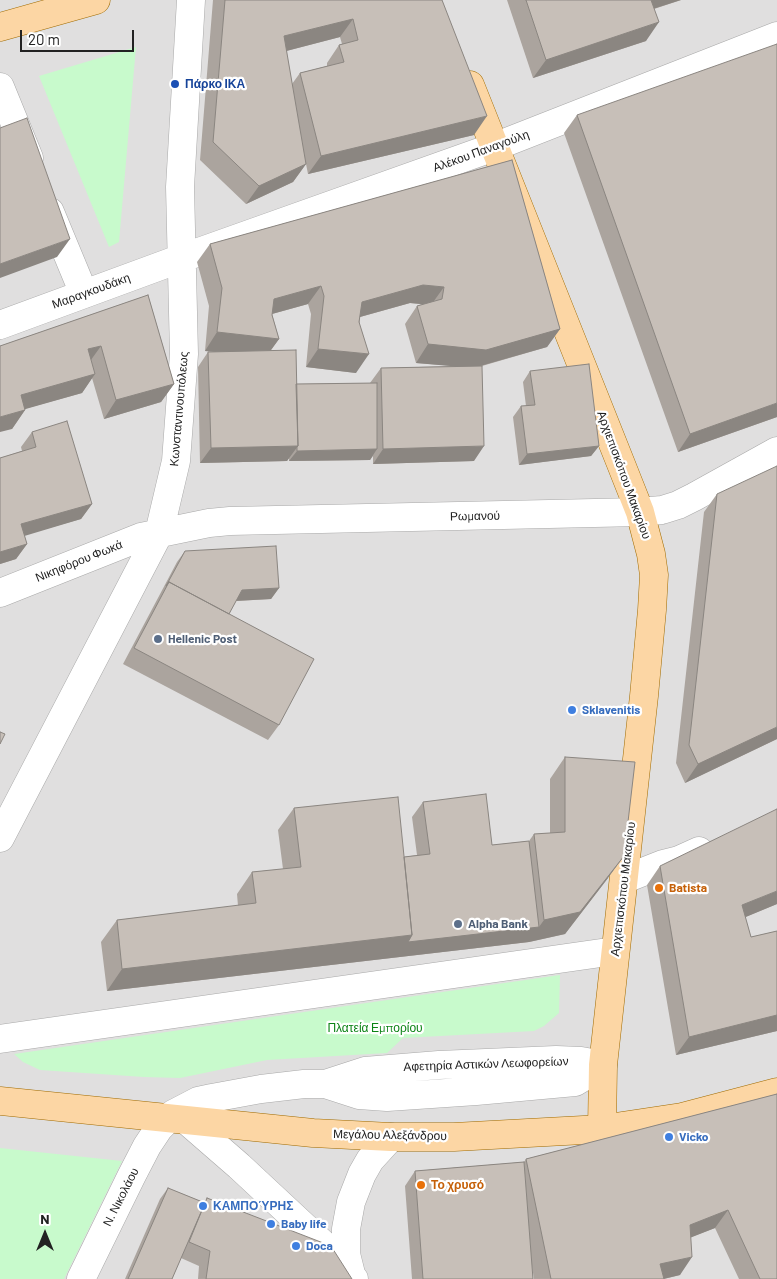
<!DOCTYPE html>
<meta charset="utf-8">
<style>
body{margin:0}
#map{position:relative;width:777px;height:1279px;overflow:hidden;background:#f2efe9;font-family:Barlow,sans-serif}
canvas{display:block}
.north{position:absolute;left:20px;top:1209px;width:50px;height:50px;-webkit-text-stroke:4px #fff;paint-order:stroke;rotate:0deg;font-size:14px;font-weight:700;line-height:20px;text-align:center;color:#222}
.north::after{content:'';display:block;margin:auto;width:18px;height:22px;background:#222;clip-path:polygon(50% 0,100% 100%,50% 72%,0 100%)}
.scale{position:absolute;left:20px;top:30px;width:114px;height:22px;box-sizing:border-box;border:2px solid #222;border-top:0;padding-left:6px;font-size:15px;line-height:18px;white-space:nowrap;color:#222;-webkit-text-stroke:4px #fff;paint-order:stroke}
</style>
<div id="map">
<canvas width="777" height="1279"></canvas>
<div class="north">N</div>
<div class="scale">20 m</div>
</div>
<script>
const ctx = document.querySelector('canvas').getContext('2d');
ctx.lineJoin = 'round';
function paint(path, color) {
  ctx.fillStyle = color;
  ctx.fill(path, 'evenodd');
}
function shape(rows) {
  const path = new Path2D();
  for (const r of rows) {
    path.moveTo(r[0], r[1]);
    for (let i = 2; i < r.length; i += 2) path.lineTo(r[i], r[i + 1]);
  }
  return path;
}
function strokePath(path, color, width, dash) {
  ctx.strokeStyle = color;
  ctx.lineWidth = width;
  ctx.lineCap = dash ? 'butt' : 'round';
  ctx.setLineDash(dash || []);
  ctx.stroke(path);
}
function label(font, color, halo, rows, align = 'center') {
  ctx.font = font + ' Barlow,sans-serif';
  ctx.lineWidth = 4.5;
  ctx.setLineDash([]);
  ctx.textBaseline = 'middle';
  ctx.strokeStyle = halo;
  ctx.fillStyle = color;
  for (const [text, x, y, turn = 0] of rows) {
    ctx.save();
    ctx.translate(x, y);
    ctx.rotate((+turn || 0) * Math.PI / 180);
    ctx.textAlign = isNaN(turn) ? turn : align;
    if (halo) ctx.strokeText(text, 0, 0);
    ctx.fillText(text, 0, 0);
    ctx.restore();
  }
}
const residential = shape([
 [0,0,777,0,777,1279,0,1279]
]);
const park = shape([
 [136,47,119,242,109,247,39,76],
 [560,975,559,1013,544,1026,534,1031,403,1038,387,1053,267,1060,180,1078,144,1077,40,1070,23,1062,14,1054],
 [0,1148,122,1161,64,1279,0,1279]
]);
const minor = shape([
 [0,87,29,158],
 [50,212,84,294],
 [0,325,182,258,494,147,777,36],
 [0,593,141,537,209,523,230,521,640,512,662,510,678,505,694,497,777,451],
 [0,838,159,533,176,461,184,354,180,187,191,0],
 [625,879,663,864,679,860,699,851],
 [0,1039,615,951],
 [325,1084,359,1095,387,1097,476,1091,575,1082,603,1065],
 [186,1120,239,1166,326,1247,354,1279],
 [351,1274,346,1254,346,1229,351,1202,362,1174,370,1160,391,1137],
 [81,1279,131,1177,147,1146,159,1128,173,1114,198,1101,212,1098,261,1089,304,1084,325,1084,365,1071,439,1065,556,1060,581,1061,603,1065]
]);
const major = shape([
 [0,27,96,0],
 [470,85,621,464,640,512,651,554,654,575,652,610,644,696,603,1065,602,1129],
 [0,1101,313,1133,391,1137,454,1137,602,1129,682,1117,777,1092]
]);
const wall = shape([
 [213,0,442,0,474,135,308,174,306,164,293,182,246,204,200,160],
 [340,37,342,44,339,45,327,63,327,66,300,73,292,84,286,51],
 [507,0,681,0,654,9,646,41,533,78],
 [577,115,777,417,678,452,564,133],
 [512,160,560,329,547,347,482,366,474,461,373,464,373,456,370,460,289,461,289,458,287,461,200,463,198,367,208,352,216,352,205,351,209,306,197,262,210,244],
 [410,303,422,304,417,306,405,324,416,363,455,366,381,368,370,383,296,384,270,351,279,339,272,314,308,304,311,314,306,367,356,373,360,317],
 [148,295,174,384,161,402,104,419,92,378,82,393,24,409,25,410,12,429,0,346],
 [530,371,599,446,591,456,519,465,513,417,521,406,526,406,523,382],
 [32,432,92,504,81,519,24,535,27,544,16,559,0,564,0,458,22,451,21,447],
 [717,494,777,739,685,783,676,763,704,512],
 [185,551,279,588,271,599,236,601,229,614,279,725,268,740,123,664,177,562],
 [565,757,608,878,565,934,529,942,107,991,101,942,117,920,238,906,237,894,252,872,283,869,278,830,294,808,404,857,417,855,412,817,423,802,492,845,529,841,534,834,550,833,550,779],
 [660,866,777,904,745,917,751,937,777,931,777,1031,676,1055,647,885],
 [777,1094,777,1279,739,1279,715,1228,691,1237,680,1275,664,1279,534,1279,532,1266,533,1279,412,1279,405,1186,415,1171,524,1162,526,1159],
 [168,1188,205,1203,207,1198,352,1279,198,1279,199,1266,181,1258,172,1279,125,1279,160,1199]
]);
const shadedWall = shape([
 [647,0,681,0,637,14],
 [353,19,340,37,271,55,284,36],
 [659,22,646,41,533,78,546,60],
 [487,116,474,135,308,174,321,156],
 [306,164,293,182,246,204,259,186],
 [70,239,57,257,0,278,0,264],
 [423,285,444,287,431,305,410,303,349,320,362,302],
 [321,286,308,304,261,317,274,299],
 [560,329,547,347,473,368,416,363,428,344],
 [217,332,279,339,266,357,205,351],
 [101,346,88,364,88,349],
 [318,349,369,354,356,373,306,367],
 [95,374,82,393,8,414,21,395],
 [174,384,161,402,104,419,116,400],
 [777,403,777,417,678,452,690,434],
 [25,410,12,429,0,432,0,417],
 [298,446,287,461,200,463,211,448],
 [484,446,474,461,373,464,383,449],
 [599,446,591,456,519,465,527,454],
 [377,449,370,460,289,461,297,451],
 [92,504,81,519,11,540,21,524],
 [27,544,16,559,0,564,0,552],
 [279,588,271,599,234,601,242,590],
 [777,727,777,739,685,783,698,764],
 [624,856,608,878,565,934,529,942,107,991,122,969,412,935,539,927,544,920],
 [777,891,777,904,729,924,742,905],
 [777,1015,777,1031,676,1055,689,1037],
 [728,1210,715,1228,677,1243,690,1225],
 [692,1257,680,1275,663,1279,660,1264]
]);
const building = shape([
 [225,0,442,0,487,116,321,156,300,73,344,62,339,45,358,40,353,19,284,36,306,164,259,186,213,142,225,0],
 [526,0,651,0,659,22,546,60,526,0],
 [777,44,777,403,690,434,577,115,777,44],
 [27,118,70,239,0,264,0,128,27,118],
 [512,160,560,329,486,350,428,344,417,306,442,299,444,287,423,285,362,302,359,322,369,354,318,349,324,296,321,286,274,299,272,315,279,339,217,332,222,288,210,244,512,160],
 [148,295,174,384,116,400,101,346,88,349,95,374,21,395,25,410,0,417,0,346,148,295],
 [296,350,298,446,211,448,208,352,296,350],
 [589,364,599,446,527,454,521,406,535,405,530,371,589,364],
 [482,366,484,446,383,449,381,368,482,366],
 [377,383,377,449,297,451,297,447,298,446,296,384,377,383],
 [67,421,92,504,21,524,27,544,0,552,0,458,36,447,32,432,67,421],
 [777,466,777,727,698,764,689,745,717,494,777,466],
 [276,546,279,588,242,590,229,614,169,582,166,586,185,551,276,546],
 [169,582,314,659,279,725,134,648,169,582],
 [0,732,5,734,0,744,0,732],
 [565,757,635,762,624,856,580,912,544,920,534,834,565,832,565,757],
 [486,794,492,845,529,841,539,927,408,942,412,935,404,857,430,854,423,802,486,794],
 [398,797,412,935,122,969,117,920,256,903,252,872,301,867,294,808,398,797],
 [777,809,777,891,742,905,751,937,777,931,777,1015,689,1037,660,866,777,809],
 [777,1094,777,1279,760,1279,728,1210,690,1225,692,1257,660,1264,664,1279,551,1279,526,1159,777,1094],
 [524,1162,533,1279,423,1279,415,1171,524,1162],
 [168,1188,205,1203,172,1279,128,1279,168,1188],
 [207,1198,331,1246,352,1279,206,1279,210,1251,189,1242,207,1198]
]);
const markers = [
 [175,84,5,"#1a4fb4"],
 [158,639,5,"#5c6f8a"],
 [572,710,5,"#3f7fe0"],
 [659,888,5,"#e8710a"],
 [458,924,5,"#5c6f8a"],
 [669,1137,5,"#3f7fe0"],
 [421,1185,5,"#e8710a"],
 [203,1206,5,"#3f7fe0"],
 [271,1224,5,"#3f7fe0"],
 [296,1246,5,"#3f7fe0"]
];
const transitNames = [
 ["Πάρκο ΙΚΑ",185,84]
];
const streetNames = [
 ["Αλέκου Παναγούλη",481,151,-20],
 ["Μαραγκουδάκη",91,291,-20],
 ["Κωνσταντινουπόλεως",179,409,-85],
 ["Αρχιεπισκόπου Μακαρίου",624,475,70],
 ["Ρωμανού",475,516,-1],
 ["Νικηφόρου Φωκά",79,561,-22],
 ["Αρχιεπισκόπου Μακαρίου",623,889,-83],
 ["Αφετηρία Αστικών Λεωφορείων",486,1064,-2],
 ["Μεγάλου Αλεξάνδρου",390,1135,1],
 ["Ν. Νικολάου",121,1197,-63]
];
const serviceNames = [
 ["Hellenic Post",168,639],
 ["Alpha Bank",468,924]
];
const shopNames = [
 ["Sklavenitis",582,710],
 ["Vicko",679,1137],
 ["ΚΑΜΠΟΎΡΗΣ",213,1206],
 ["Baby life",281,1224],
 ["Doca",306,1246]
];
const foodNames = [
 ["Batista",669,888],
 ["Το χρυσό",431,1185]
];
const parkNames = [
 ["Πλατεία Εμπορίου",375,1028]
];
paint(residential, '#e0dfdf');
paint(park, '#c8facc');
strokePath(minor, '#a9a9a9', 29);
strokePath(major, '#a06b00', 29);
strokePath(minor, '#fff', 28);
strokePath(major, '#fcd6a4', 28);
paint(wall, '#aba49e');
paint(shadedWall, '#8b8681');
paint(building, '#c7bfb8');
strokePath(building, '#8b8681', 1);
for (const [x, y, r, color] of markers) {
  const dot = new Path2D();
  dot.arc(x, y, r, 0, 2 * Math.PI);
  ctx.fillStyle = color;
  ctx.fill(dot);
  strokePath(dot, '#fff', 2);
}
label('bold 12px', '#164399', '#fff', transitNames, 'left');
label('12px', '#222', '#fff', streetNames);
label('bold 12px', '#4e5e75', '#fff', serviceNames, 'left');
label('bold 12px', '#366cbe', '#fff', shopNames, 'left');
label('bold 12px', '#c56008', '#fff', foodNames, 'left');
label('12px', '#0c8416', '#fff', parkNames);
</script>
